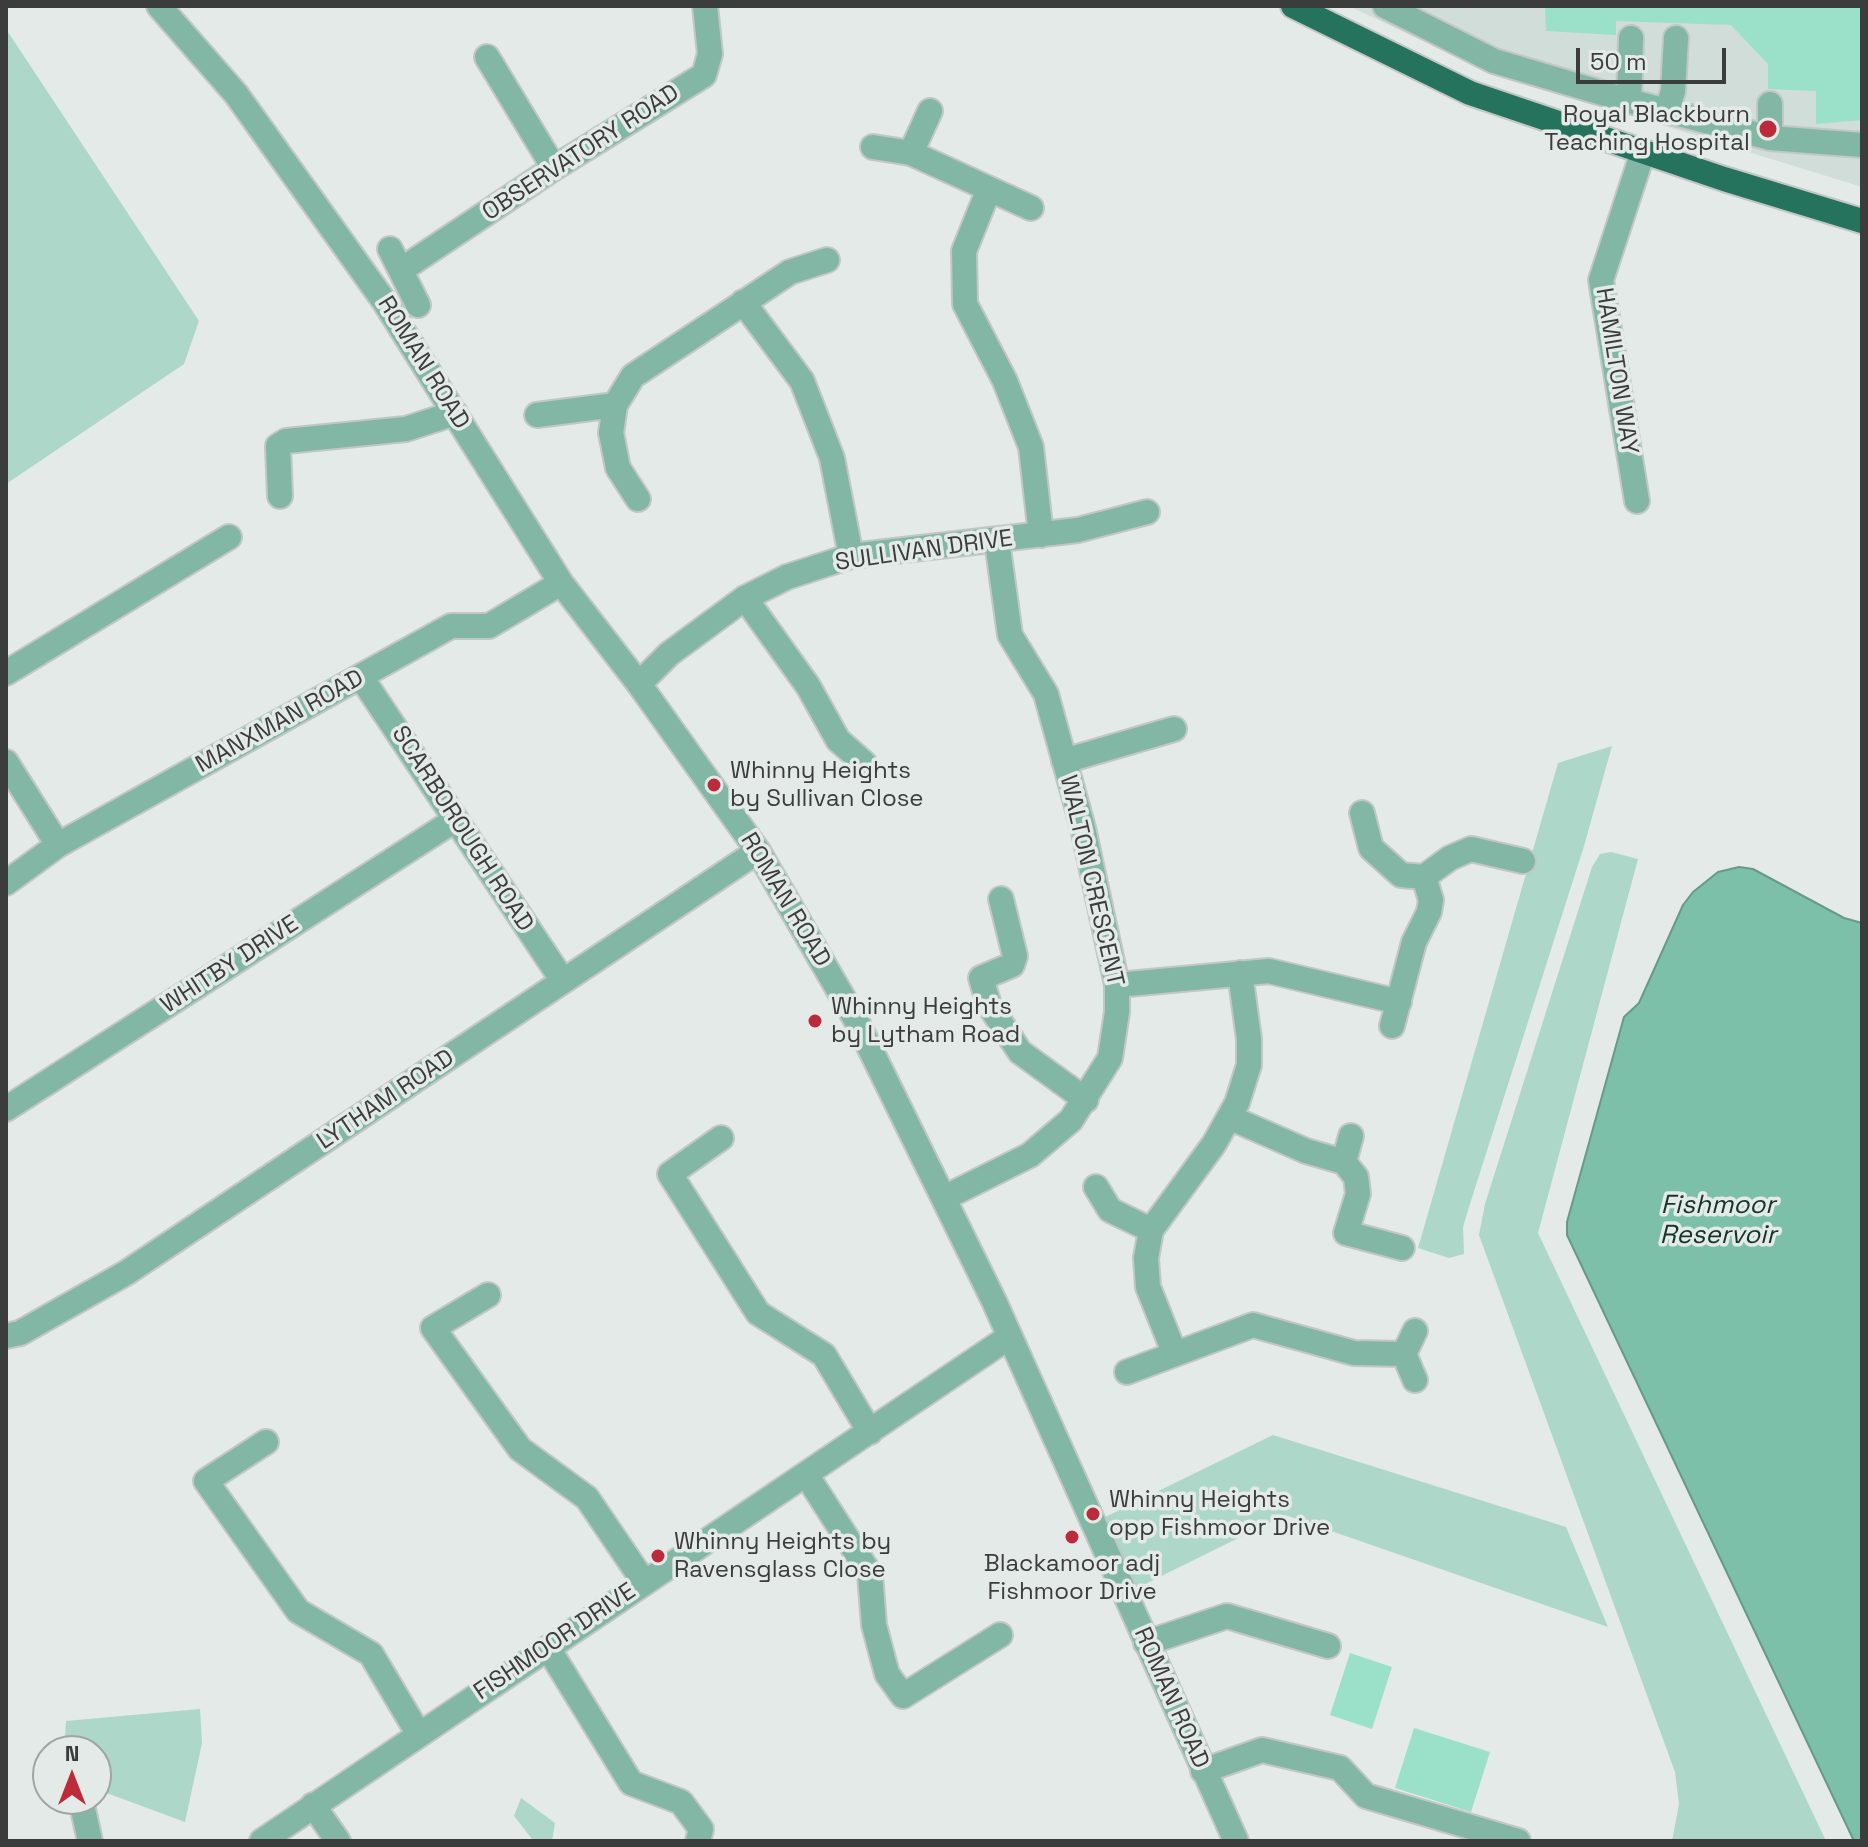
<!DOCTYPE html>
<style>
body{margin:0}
#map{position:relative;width:1868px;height:1847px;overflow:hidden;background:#e4eae7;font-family:"Space Grotesk",sans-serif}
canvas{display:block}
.frame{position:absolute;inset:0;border:8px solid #3b3d3d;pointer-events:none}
.north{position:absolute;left:32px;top:1735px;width:80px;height:80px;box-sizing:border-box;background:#e4eae7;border:2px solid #a0a5a3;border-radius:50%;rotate:0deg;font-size:22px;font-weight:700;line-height:32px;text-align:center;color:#3b3d3d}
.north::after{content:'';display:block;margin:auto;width:28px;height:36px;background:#bc2b3a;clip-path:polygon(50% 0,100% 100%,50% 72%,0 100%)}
.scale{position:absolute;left:1576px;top:48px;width:150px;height:36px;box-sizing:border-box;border:4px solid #3b3d3d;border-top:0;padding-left:10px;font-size:24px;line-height:28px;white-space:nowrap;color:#3b3d3d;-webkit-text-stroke:6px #e4eae7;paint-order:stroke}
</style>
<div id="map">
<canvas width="1868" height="1847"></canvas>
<div class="frame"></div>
<div class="north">N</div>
<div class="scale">50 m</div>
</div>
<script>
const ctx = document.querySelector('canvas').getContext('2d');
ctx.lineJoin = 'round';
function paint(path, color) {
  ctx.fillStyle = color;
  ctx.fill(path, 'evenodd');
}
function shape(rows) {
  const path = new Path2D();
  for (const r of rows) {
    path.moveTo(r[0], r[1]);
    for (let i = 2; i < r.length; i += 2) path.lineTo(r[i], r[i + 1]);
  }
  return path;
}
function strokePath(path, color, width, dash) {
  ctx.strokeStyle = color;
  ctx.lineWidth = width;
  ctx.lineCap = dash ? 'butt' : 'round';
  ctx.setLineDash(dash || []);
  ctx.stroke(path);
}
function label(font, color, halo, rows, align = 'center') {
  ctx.font = font + ' "Space Grotesk",sans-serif';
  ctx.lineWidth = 7;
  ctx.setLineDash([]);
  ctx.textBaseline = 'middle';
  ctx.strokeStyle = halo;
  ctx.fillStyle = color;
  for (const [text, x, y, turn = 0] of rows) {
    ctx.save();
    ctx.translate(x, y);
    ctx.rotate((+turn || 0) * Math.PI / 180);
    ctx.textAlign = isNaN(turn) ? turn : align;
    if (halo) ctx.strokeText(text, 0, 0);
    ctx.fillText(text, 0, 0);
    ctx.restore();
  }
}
const built = shape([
 [1349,6,1862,6,1862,187,1486,71]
]);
const green = shape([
 [6,29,199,321,184,364,6,484],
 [1612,746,1584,846,1469,1207,1463,1227,1464,1254,1449,1258,1418,1248,1558,763],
 [1611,852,1638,859,1538,1233,1826,1841,1672,1841,1679,1804,1675,1772,1479,1235,1485,1204,1592,867,1600,854],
 [1273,1435,1566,1527,1608,1627,1285,1515,1129,1592,1097,1521],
 [200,1709,202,1743,185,1822,96,1789,96,1751,64,1751,66,1721],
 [521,1798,555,1823,552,1841,532,1839,514,1816]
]);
const water = shape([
 [1739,867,1753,869,1844,918,1862,923,1862,1841,1854,1841,1567,1235,1567,1222,1624,1017,1639,1003,1683,905,1693,892,1718,872,1739,867]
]);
const building = shape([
 [1545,6,1862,6,1862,120,1816,124,1816,91,1768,89,1768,64,1731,25,1616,21,1616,35,1546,31],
 [1350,1653,1392,1667,1372,1729,1330,1715],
 [1414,1728,1490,1752,1471,1812,1395,1788]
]);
const minor = shape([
 [159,6,236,94,384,301,561,583,639,684,758,851,856,1020,994,1301,1236,1841],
 [1385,6,1494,61,1629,101,1770,138,1862,145],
 [487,57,554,168],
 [1629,101,1631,38],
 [1667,111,1673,91,1676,38],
 [1770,138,1770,104],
 [873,147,911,153,1031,208],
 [911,153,930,111],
 [989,189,964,251,965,304,1005,381,1031,447,1041,535],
 [390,249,418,305],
 [401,270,554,168,704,75,710,54,705,6],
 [743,302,802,381,832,458,851,556],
 [537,415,615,405],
 [280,496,278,446,286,441,406,429,455,413],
 [638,499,618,468,611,433,615,405,633,376,790,272,827,260],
 [1637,501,1601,280,1643,152],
 [745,598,808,686,838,740,864,763],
 [6,673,229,537],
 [361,677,563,981],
 [639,684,669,654,745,598,787,577,851,556,1078,530,1147,512],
 [1064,761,1174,729],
 [6,762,58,845],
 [1362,813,1371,848,1401,875,1424,877,1450,858,1471,849,1523,861],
 [6,883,58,845,451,626,489,626,561,583],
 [1001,899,1015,956,1012,965,981,978,989,1005,1020,1052,1086,1100],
 [1117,985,1269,971,1399,1002],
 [1392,1026,1414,942,1429,912,1431,900,1424,877],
 [6,1109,455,820],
 [1231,1118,1306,1151,1344,1162,1351,1136],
 [721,1138,670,1174,758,1313,824,1355,870,1432],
 [1344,1162,1356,1177,1358,1194,1346,1233,1402,1248],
 [1096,1187,1110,1210,1151,1230],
 [944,1198,1030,1155,1071,1120,1110,1058,1117,1012,1117,985,1083,828,1046,694,1010,635,997,541],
 [488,1295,433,1328,520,1449,587,1498,644,1582],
 [1415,1331,1404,1354,1415,1380],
 [6,1336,20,1333,126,1273,758,851],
 [1174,1352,1148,1287,1146,1258,1151,1230,1214,1144,1237,1103,1249,1065,1249,1039,1240,973],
 [1127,1372,1253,1325,1354,1353,1404,1354],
 [266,1442,206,1481,298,1611,371,1654,418,1733],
 [807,1476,870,1574,874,1625,887,1674,903,1696,1000,1635],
 [1146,1643,1227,1616,1328,1646],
 [548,1648,631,1783,681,1802,701,1829,698,1841],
 [1203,1771,1262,1750,1340,1768,1366,1796,1518,1841],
 [81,1800,90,1841],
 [313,1805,338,1841],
 [262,1841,1009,1337]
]);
const highway = shape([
 [1293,6,1470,93,1724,179,1862,221]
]);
const markers = [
 [1768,129,10,"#bc2b3a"],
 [714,785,8,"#bc2b3a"],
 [815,1021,8,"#bc2b3a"],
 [1093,1514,8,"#bc2b3a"],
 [1072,1537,8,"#bc2b3a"],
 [658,1556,8,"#bc2b3a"]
];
const poiNames = [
 ["Royal Blackburn",1750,115,"right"],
 ["Teaching Hospital",1750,143,"right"],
 ["Whinny Heights",730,771],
 ["by Sullivan Close",730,799],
 ["Whinny Heights",831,1007],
 ["by Lytham Road",831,1035],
 ["Whinny Heights",1109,1500],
 ["opp Fishmoor Drive",1109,1528],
 ["Whinny Heights by",674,1542],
 ["Ravensglass Close",674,1570],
 ["Blackamoor adj",1072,1564,"center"],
 ["Fishmoor Drive",1072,1592,"center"]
];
const streetNames = [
 ["OBSERVATORY ROAD",581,153,-33],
 ["ROMAN ROAD",423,363,58],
 ["HAMILTON WAY",1616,371,81],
 ["SULLIVAN DRIVE",924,551,-8],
 ["MANXMAN ROAD",280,722,-29],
 ["SCARBOROUGH ROAD",462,829,57],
 ["WALTON CRESCENT",1091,881,77],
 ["ROMAN ROAD",785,900,59],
 ["WHITBY DRIVE",230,965,-33],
 ["LYTHAM ROAD",386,1100,-34],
 ["FISHMOOR DRIVE",555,1642,-34],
 ["ROMAN ROAD",1171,1698,66]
];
const waterNames = [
 ["Fishmoor",1718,1206],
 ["Reservoir",1718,1236]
];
paint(built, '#d0ddd9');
paint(green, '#add7c8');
paint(water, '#7cc0aa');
strokePath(water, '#689989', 2);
paint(building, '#9be0c9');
strokePath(minor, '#c2c7c5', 28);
strokePath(highway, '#c2c7c5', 28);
strokePath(minor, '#82b7a5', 24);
strokePath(highway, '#26735d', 24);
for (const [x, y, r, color] of markers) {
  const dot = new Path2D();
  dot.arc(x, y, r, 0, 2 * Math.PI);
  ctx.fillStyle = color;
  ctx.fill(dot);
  strokePath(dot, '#e4eae7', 3);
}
label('24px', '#3b3d3d', '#e4eae7', poiNames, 'left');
label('24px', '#3b3d3d', '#e4eae7', streetNames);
label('italic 26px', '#14342b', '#e4eae7', waterNames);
</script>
